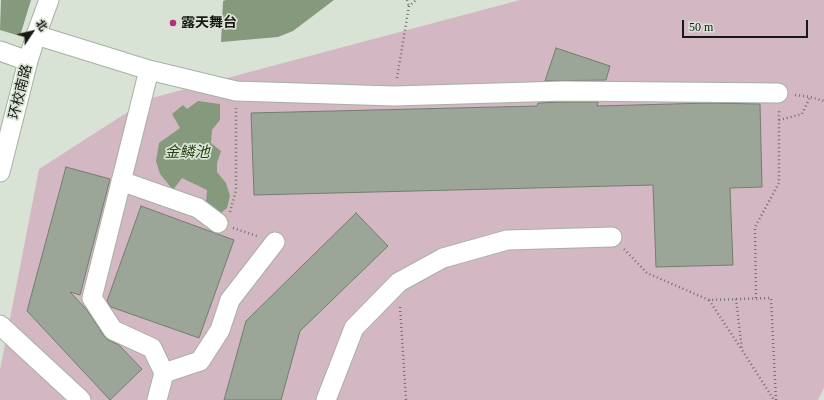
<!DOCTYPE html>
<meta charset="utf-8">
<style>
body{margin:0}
#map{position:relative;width:824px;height:400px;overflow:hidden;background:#d9e3d5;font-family:"Times New Roman","Noto Sans SC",serif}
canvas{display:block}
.north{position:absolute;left:12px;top:12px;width:40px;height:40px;-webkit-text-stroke:3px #d9e3d5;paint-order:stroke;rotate:55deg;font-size:11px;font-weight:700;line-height:16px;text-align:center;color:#151813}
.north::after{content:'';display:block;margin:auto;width:14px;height:18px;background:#151813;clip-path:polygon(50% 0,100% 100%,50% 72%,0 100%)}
.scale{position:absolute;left:682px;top:20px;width:126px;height:18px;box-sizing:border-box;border:2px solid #151813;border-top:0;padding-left:5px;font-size:12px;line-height:14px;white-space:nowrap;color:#151813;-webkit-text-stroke:3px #d9e3d5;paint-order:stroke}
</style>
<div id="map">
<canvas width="824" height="400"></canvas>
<div class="north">北</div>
<div class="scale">50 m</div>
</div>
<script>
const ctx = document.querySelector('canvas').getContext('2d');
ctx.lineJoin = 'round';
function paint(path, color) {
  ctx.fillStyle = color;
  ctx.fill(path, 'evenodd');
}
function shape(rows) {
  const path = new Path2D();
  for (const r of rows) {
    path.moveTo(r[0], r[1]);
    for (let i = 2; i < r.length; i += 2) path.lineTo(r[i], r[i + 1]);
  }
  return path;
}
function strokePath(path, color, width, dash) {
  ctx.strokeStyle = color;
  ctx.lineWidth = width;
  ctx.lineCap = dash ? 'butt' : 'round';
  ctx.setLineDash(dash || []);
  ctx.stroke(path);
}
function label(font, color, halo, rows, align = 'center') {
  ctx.font = font + ' "Times New Roman","Noto Sans SC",serif';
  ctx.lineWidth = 3.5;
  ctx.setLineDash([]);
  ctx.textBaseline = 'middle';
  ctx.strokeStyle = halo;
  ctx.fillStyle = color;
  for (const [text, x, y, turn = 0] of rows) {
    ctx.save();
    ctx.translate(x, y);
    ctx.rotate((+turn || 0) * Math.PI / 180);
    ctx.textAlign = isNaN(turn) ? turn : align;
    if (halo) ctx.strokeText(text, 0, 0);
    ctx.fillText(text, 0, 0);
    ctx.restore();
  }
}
const green = shape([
 [520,0,824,0,824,388,818,400,0,400,0,370,39,169,148,99]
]);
const water = shape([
 [1,0,31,0,20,36,0,30],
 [226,0,334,0,293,31,278,37,221,42,223,1],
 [198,101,220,104,220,120,212,130,211,143,221,151,217,163,217,172,226,183,230,196,227,208,221,213,206,202,207,190,182,178,173,190,160,174,156,161,159,143,180,128,172,114,183,105,187,109]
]);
const building = shape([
 [556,48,610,66,606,80,545,81,556,48],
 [564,102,598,102,597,106,710,103,760,104,762,187,730,188,733,265,656,267,653,185,254,195,251,113,537,106,538,103,564,102],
 [66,167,110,179,80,295,70,292,87,310,104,336,108,340,119,345,142,369,110,400,27,311,66,167],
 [141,206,234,240,199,338,111,307,107,301,141,206],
 [356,213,388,246,300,331,281,400,224,400,246,321,356,213]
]);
const path = shape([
 [407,0,409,6],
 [397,78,409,6,416,0],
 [795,95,810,97,824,101],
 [779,120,802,114,810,97],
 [230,212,236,190,236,108],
 [233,228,257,236],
 [624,249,647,273,709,300,771,298,776,400],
 [756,298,755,227,779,183,779,111],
 [736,299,742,350,774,400],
 [709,300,742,350],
 [400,307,406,400]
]);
const minor = shape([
 [36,35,149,70,236,91,394,96,564,91,778,93],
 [0,51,28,61],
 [149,70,92,298,113,330,152,348,164,373,157,400],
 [0,172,28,61,36,35,49,0],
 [121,181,198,208,218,223],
 [0,325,81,400],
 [164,373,200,361,220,330,230,300,275,242],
 [326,400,354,328,399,282,443,258,507,240,612,237]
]);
const markers = [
 [173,23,4,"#b23078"]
];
const poiNames = [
 ["露天舞台",181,23]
];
const streetNames = [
 ["环校南路",21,92,-76]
];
const waterNames = [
 ["金鳞池",187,153]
];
paint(green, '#d3b7c3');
paint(water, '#859a7c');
paint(building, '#9ca698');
strokePath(building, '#747d70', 1);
strokePath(minor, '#a7b0a2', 21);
strokePath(path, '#6f756c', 2.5, [1, 3]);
strokePath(minor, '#fff', 19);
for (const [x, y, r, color] of markers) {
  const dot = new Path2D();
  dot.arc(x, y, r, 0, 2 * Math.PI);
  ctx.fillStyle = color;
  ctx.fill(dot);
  strokePath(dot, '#d9e3d5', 1.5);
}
label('bold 14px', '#151813', '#d9e3d5', poiNames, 'left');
label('14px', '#151813', '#d9e3d5', streetNames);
label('italic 15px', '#264416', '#d9e3d5', waterNames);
</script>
